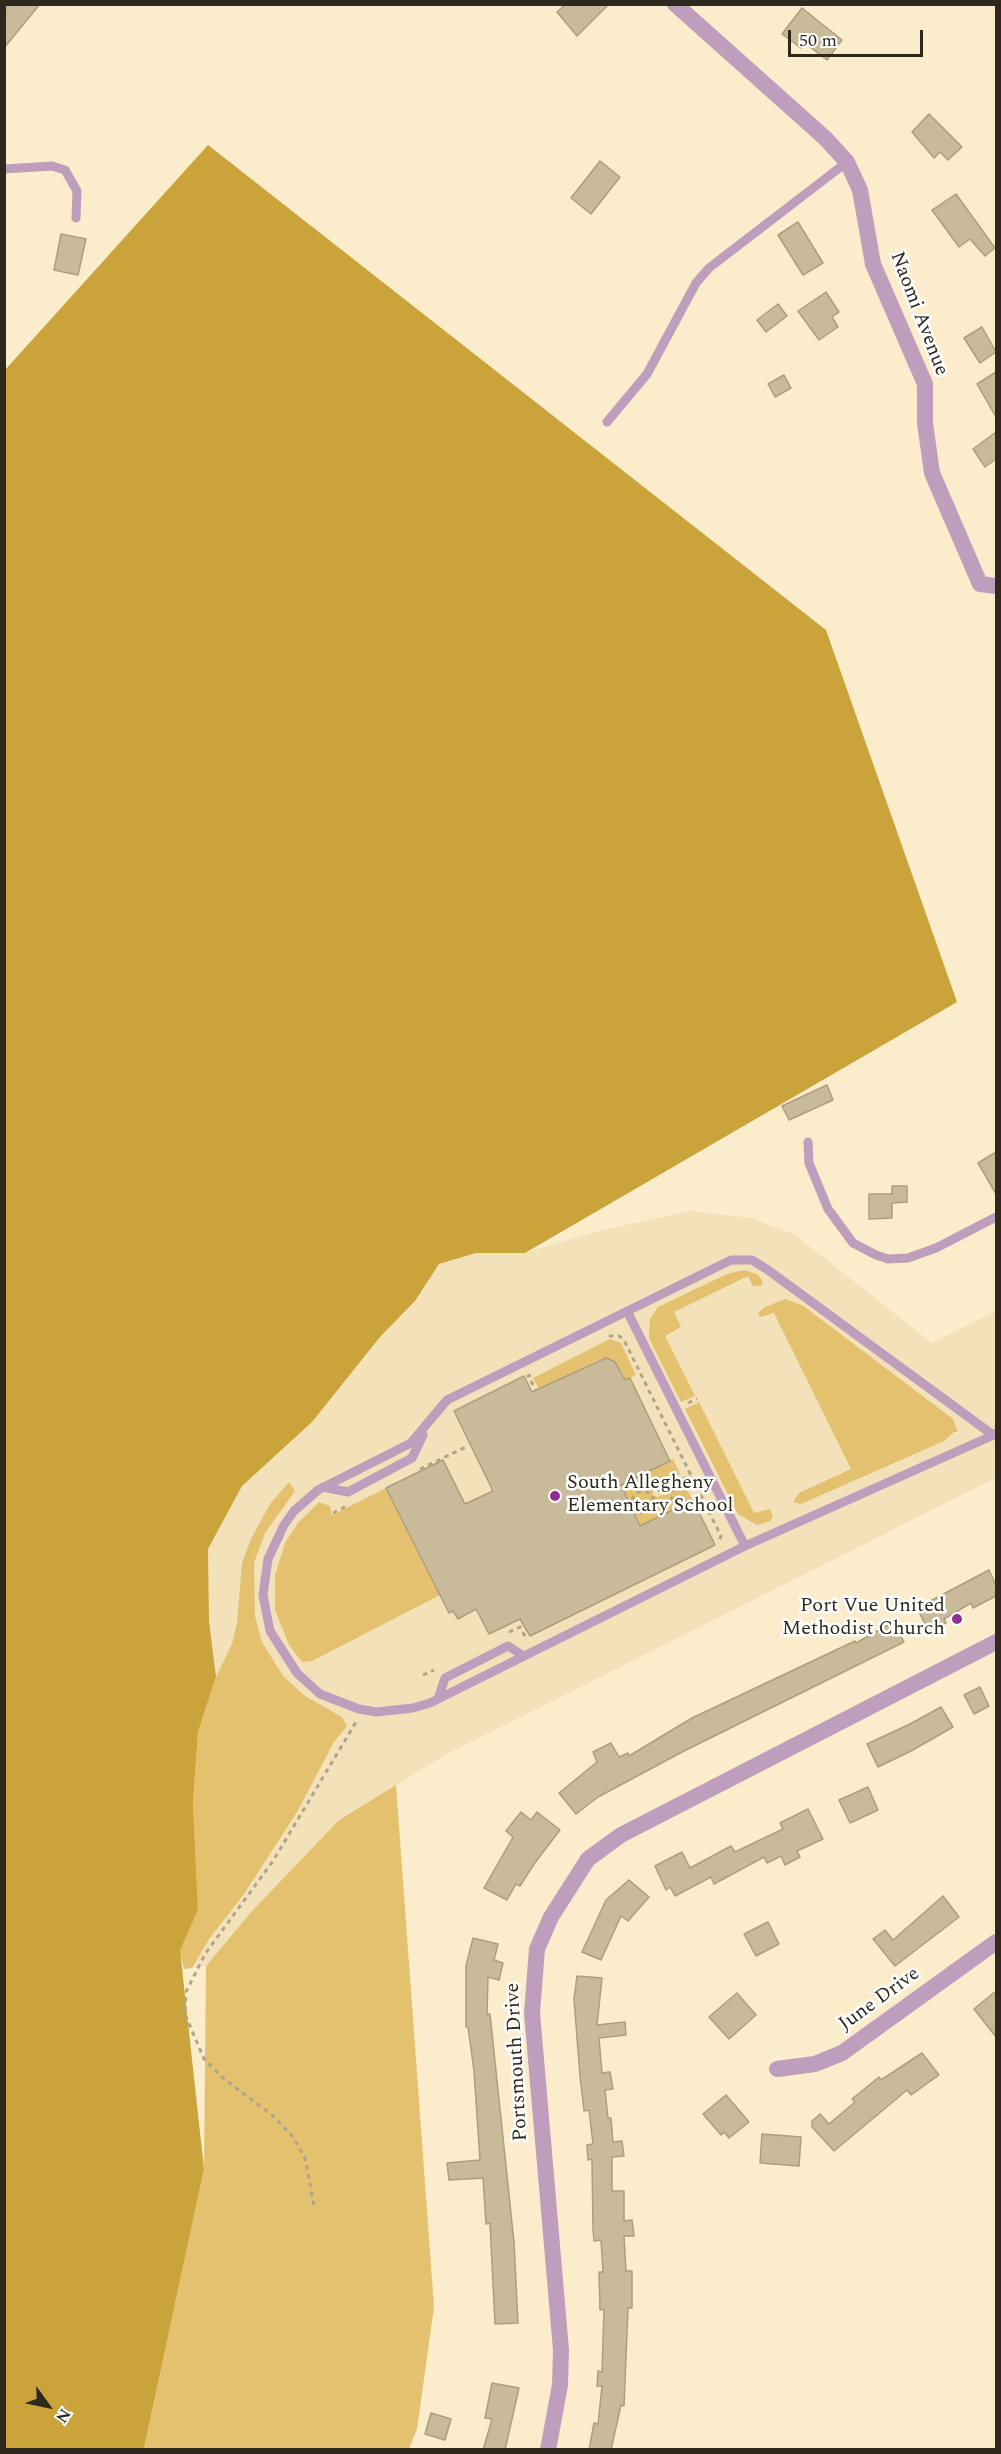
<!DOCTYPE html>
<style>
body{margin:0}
#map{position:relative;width:1001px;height:2454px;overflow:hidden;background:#fbeccb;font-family:Spectral,serif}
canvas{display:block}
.frame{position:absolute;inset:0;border:6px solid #2e291c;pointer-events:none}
.north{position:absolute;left:18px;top:2376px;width:60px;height:60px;-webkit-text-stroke:4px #fff;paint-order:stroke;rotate:123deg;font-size:16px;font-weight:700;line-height:24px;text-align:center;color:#2e291c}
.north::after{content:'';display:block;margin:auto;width:21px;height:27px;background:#2e291c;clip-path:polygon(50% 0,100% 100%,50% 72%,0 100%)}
.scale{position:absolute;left:788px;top:30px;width:135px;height:27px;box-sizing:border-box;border:3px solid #2e291c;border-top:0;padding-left:8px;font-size:18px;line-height:21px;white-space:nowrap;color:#2e291c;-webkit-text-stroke:4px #fff;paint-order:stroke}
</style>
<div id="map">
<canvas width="1001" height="2454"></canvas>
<div class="frame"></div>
<div class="north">N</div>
<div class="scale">50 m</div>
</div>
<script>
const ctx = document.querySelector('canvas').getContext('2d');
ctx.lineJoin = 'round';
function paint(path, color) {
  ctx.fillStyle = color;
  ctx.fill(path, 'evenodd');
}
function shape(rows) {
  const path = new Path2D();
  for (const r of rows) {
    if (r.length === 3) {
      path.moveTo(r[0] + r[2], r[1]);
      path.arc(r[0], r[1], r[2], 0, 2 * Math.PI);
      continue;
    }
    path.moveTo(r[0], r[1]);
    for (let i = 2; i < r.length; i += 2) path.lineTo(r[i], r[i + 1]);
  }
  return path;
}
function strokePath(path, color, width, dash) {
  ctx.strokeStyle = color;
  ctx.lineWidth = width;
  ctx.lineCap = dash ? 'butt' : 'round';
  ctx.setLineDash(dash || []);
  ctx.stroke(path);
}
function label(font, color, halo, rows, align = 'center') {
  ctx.font = font + ' Spectral,serif';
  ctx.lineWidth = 5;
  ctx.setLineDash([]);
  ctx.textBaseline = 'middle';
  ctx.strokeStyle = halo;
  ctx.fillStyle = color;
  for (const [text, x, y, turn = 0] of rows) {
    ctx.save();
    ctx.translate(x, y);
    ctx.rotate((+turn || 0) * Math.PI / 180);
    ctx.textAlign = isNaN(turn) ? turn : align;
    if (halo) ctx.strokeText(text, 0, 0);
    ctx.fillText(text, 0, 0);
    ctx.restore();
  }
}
const built = shape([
 [691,1211,751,1218,794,1234,932,1343,996,1311,996,1478,447,1754,339,1820,252,1911,206,1966,184,1969,198,1910,193,1803,216,1677,209,1621,208,1549,242,1486,312,1421,380,1337,415,1301,439,1264,476,1253,525,1253,598,1231]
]);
const green = shape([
 [744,1270,757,1274,763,1282,761,1286,753,1286,748,1276,674,1312,681,1327,665,1336,695,1396,681,1402,649,1338,650,1319,658,1307,727,1274],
 [785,1299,802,1305,953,1419,958,1432,954,1432,944,1441,801,1504,793,1502,799,1493,851,1469,774,1313,761,1317,758,1314,763,1308],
 [610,1339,621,1343,636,1375,625,1380,615,1362,601,1359,539,1389,533,1378],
 [699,1402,754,1513,770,1509,773,1517,770,1521,757,1525,738,1514,685,1409],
 [673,1459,680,1474,653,1488,653,1495,658,1497,684,1484,693,1500,630,1531,622,1516,633,1510,621,1485],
 [289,1482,295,1491,265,1533,254,1563,255,1616,262,1642,283,1676,305,1696,342,1717,347,1726,334,1742,297,1812,244,1894,209,1939,192,1968,184,1969,179,1950,198,1910,193,1803,198,1732,216,1677,232,1644,237,1623,242,1563,251,1539,270,1504],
 [386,1488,440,1595,312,1661,302,1662,289,1645,275,1610,275,1575,285,1543,298,1523,319,1502,330,1506,332,1515],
 [396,1785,434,2307,417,2429,409,2449,144,2450,204,2169,206,1966,252,1911,339,1820]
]);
const forest = shape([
 [208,145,826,630,957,1002,525,1253,476,1253,439,1264,415,1301,380,1337,312,1422,242,1486,208,1549,209,1621,216,1677,198,1732,193,1803,198,1910,180,1950,204,2169,144,2449,5,2449,5,370]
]);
const building = shape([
 [10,4,40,4,4,48,4,11,10,4],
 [566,4,609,4,577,36,557,12,566,4],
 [802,8,842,40,827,60,805,43,801,48,782,34,802,8],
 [929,114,962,147,948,160,940,152,934,158,912,132,929,114],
 [600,161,620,177,591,214,571,198,600,161],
 [956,194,995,248,985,256,970,239,959,247,932,210,956,194],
 [798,222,823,263,803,275,778,235,798,222],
 [61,234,86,239,78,275,54,270,61,234],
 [826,292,839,312,832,317,838,327,819,340,798,311,826,292],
 [778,304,787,316,766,332,757,320,778,304],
 [982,327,996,352,980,363,964,338,982,327],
 [996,372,996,417,977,384,996,372],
 [784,375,791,388,775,397,768,384,784,375],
 [996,432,996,459,985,467,973,449,996,432],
 [827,1085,833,1100,789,1120,782,1106,827,1085],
 [996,1152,996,1194,978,1163,996,1152],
 [892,1186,907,1186,907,1202,892,1203,892,1218,869,1219,869,1194,892,1194,892,1186],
 [606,1358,615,1362,625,1380,630,1378,670,1461,621,1485,640,1526,693,1500,715,1545,530,1636,520,1619,489,1634,476,1609,458,1619,453,1611,449,1613,386,1488,443,1460,465,1504,493,1491,454,1411,524,1376,532,1392,606,1358],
 [989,1570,996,1585,996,1596,973,1608,971,1603,944,1619,946,1623,929,1632,917,1608,989,1570],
 [893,1622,904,1642,684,1751,598,1797,576,1814,559,1793,597,1762,593,1752,611,1743,619,1757,628,1753,629,1756,692,1718,855,1641,856,1643,893,1622],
 [980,1687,989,1706,974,1714,964,1695,980,1687],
 [941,1707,953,1727,911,1751,878,1767,867,1744,910,1724,941,1707],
 [868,1787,878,1810,850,1823,839,1800,868,1787],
 [808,1809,823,1839,797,1851,800,1857,785,1865,781,1856,767,1863,764,1857,714,1884,711,1877,675,1896,670,1887,666,1890,655,1866,682,1852,690,1868,731,1846,735,1852,783,1829,780,1823,808,1809],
 [521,1812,531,1820,537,1812,560,1830,534,1864,520,1886,516,1884,507,1900,484,1888,513,1837,506,1831,521,1812],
 [629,1880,649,1897,628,1921,621,1916,601,1960,582,1952,606,1900,629,1880],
 [943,1896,959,1917,895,1966,873,1939,885,1930,893,1940,943,1896],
 [768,1922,779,1944,756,1956,744,1934,768,1922],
 [473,1938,498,1944,494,1960,503,1963,499,1980,488,1977,487,2014,490,2014,514,2242,518,2323,495,2324,490,2223,486,2224,483,2178,449,2180,447,2163,480,2160,474,2071,468,2027,466,2027,466,1966,473,1938],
 [577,1976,602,1978,597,2025,625,2022,626,2035,599,2038,602,2073,610,2072,613,2089,605,2090,608,2118,611,2118,613,2142,622,2141,624,2156,612,2157,612,2191,624,2191,624,2221,632,2220,634,2236,624,2236,626,2271,632,2271,632,2308,628,2308,624,2406,621,2405,611,2450,589,2450,594,2423,598,2424,602,2386,597,2386,598,2371,602,2372,604,2309,600,2310,599,2272,603,2272,601,2240,594,2241,593,2228,592,2159,588,2160,587,2145,593,2144,589,2110,584,2111,580,2076,574,1999,577,1976],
 [996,1991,996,2037,974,2009,996,1991],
 [737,1993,756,2015,729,2039,709,2017,737,1993],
 [922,2053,939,2075,911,2095,907,2090,834,2151,812,2127,812,2121,820,2114,829,2124,855,2102,852,2099,879,2077,881,2080,922,2053],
 [726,2095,749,2122,729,2138,724,2132,721,2135,703,2114,726,2095],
 [762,2134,801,2137,799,2166,760,2163,762,2134],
 [492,2383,519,2388,505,2450,483,2450,492,2419,485,2418,492,2383],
 [431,2413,451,2419,445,2440,425,2434,431,2413]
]);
const path = shape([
 [609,1336,619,1336,624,1340,721,1536,719,1543],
 [531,1375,528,1376,536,1390],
 [688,1403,697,1399],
 [420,1469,468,1446],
 [643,1502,11],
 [658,1491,691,1475],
 [653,1503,668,1502,672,1498,675,1483],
 [333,1513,347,1506],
 [509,1632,520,1627,527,1640],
 [423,1675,434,1670],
 [314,2205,305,2158,293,2137,272,2115,223,2078,204,2059,185,2014,186,1992,205,1954,273,1861,356,1722]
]);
const service = shape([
 [4,169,52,166,65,170,77,191,76,218],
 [607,422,647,374,696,283,709,268,847,162],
 [808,1142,809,1163,828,1209,853,1243,876,1255,888,1259,908,1258,936,1248,996,1217],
 [627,1311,745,1546],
 [993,1435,768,1270,752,1260,731,1260,447,1400,411,1443,318,1490,294,1511,284,1525,268,1559,263,1595,270,1631,297,1673,320,1694,359,1709,377,1712,413,1708,430,1703,745,1546,987,1438,993,1435,996,1433],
 [323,1487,348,1492,412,1458,423,1435],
 [438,1699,445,1678,508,1646,524,1656]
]);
const minor = shape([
 [675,4,825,138,847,162,860,190,873,264,925,384,925,423,932,473,980,584,996,586],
 [777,2069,815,2064,842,2053,996,1942],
 [548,2450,560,2385,561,2350,532,2013,537,1949,551,1917,588,1859,621,1835,996,1642]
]);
const markers = [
 [555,1496,6,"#912d94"],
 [957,1619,6,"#912d94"]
];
const streetNames = [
 ["Naomi Avenue",918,314,69],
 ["June Drive",880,2000,-36],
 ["Portsmouth Drive",518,2062,-93]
];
const poiNames = [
 ["South Allegheny",567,1484],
 ["Elementary School",567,1507],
 ["Port Vue United",945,1607,"right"],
 ["Methodist Church",945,1630,"right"]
];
paint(built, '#f3e1b9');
paint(green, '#e3c16e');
paint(forest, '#cba33b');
paint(building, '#c9bb9a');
strokePath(building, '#ac9e7e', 1.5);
strokePath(path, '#afa48a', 3, [4.5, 4.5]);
strokePath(service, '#be9dbd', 9);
strokePath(minor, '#be9dbd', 16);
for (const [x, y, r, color] of markers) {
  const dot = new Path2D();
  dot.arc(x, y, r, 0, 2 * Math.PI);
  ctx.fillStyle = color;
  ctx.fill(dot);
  strokePath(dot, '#fff', 2);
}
label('20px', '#2e291c', '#fff', streetNames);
label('20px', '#2e291c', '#fff', poiNames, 'left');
</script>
